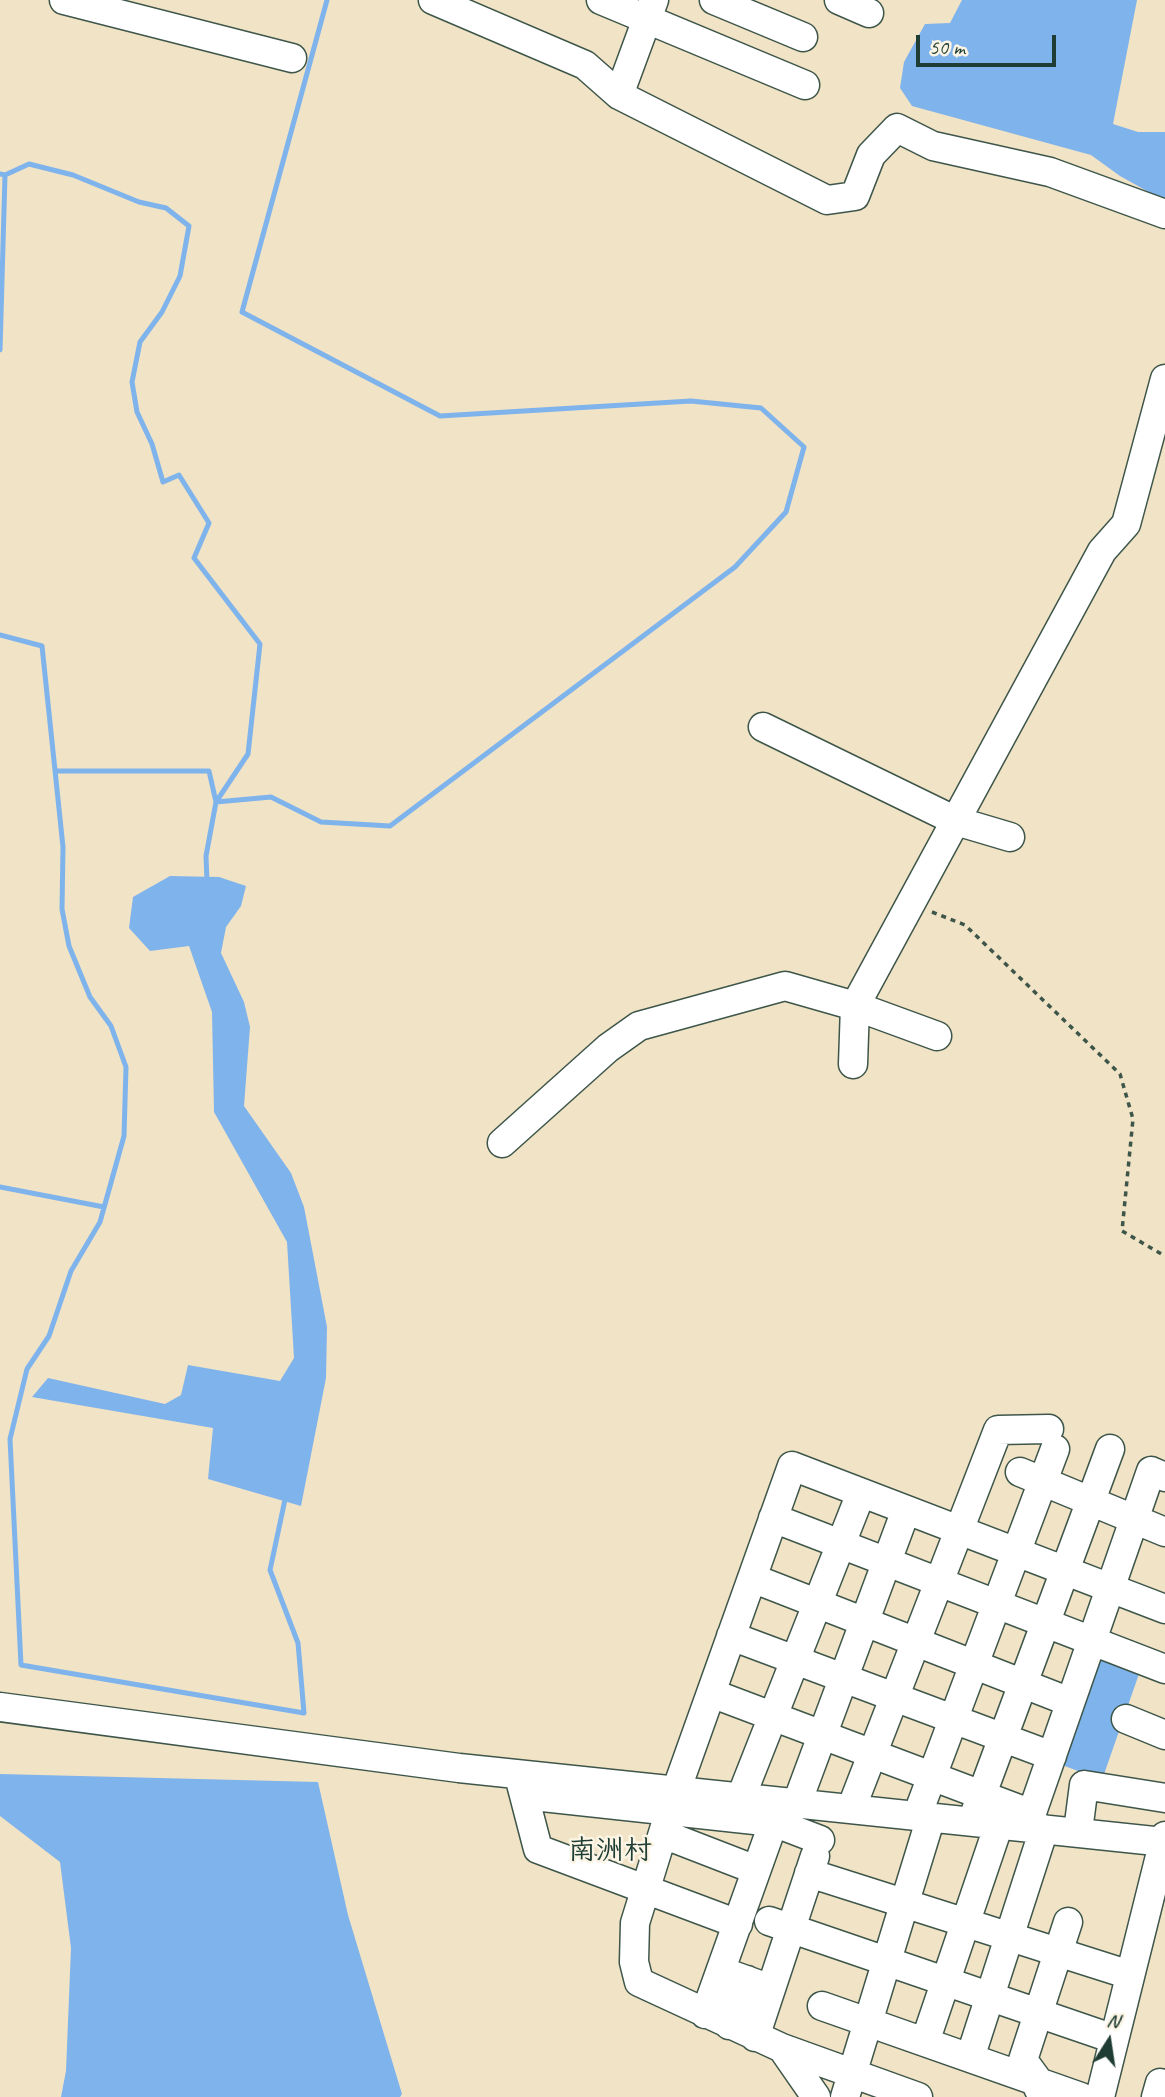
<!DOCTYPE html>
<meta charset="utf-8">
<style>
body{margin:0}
#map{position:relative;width:1165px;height:2097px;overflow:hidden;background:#f1e3c5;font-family:Caveat,sans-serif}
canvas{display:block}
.north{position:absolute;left:1074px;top:2006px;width:70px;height:70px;-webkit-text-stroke:5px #fcf5e5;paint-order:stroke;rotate:12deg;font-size:19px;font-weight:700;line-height:28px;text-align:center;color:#1f3d34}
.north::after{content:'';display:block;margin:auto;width:24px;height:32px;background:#1f3d34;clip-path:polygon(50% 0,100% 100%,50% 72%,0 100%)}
.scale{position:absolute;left:916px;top:35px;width:140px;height:32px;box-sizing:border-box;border:4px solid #1f3d34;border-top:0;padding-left:9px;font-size:21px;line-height:24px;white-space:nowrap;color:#1f3d34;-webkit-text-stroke:5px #fcf5e5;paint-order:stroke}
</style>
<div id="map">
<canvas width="1165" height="2097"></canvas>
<div class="north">N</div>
<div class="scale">50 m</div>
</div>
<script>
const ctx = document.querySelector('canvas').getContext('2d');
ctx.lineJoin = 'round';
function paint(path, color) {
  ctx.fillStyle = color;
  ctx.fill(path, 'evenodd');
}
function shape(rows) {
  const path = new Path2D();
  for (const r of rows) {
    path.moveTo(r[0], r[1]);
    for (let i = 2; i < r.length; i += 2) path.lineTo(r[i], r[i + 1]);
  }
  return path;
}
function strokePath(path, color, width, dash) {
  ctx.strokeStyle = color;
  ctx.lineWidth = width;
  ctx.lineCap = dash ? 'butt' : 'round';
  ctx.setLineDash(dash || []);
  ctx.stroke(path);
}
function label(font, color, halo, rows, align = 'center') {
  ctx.font = font + ' Caveat,"LXGW WenKai TC",sans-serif';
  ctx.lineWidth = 5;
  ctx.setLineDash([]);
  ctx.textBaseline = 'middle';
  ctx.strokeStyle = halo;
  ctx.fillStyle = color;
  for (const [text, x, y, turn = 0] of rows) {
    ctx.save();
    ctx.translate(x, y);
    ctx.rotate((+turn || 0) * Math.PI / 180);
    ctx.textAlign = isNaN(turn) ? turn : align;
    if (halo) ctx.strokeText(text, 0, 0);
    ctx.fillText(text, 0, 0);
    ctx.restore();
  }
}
const water = shape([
 [962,0,1137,0,1113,124,1138,132,1165,132,1165,201,1120,176,1091,155,912,106,900,88,904,62,925,24,950,23],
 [170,876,219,877,246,886,241,906,226,927,221,953,244,1002,250,1027,244,1106,291,1173,304,1207,327,1327,326,1378,301,1506,208,1479,213,1428,32,1397,48,1378,165,1404,181,1395,188,1365,280,1381,294,1358,287,1242,214,1112,212,1012,189,946,150,951,129,928,133,897],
 [1094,1657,1140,1671,1102,1780,1054,1762],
 [0,1774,318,1782,348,1915,402,2094,400,2097,61,2097,66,2071,71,1948,60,1862,0,1816]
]);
const stream = shape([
 [0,174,5,175,29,164,73,175,139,202,166,208,189,226,180,276,162,312,140,342,132,382,137,412,152,444,163,482,179,475,209,523,194,558,260,644,248,754,216,802,209,771,55,771],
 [0,350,5,175],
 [0,635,42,646,63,847,62,909,69,946,90,997,111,1026,126,1067,124,1136,100,1222,71,1271,49,1336,27,1369,10,1439,21,1665,304,1713,298,1643,270,1570,286,1495],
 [207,882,206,856,216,802,271,797,321,822,390,826,735,567,786,512,804,447,761,408,691,401,440,416,242,312,327,0],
 [0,1187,104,1207]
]);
const path = shape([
 [932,912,965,925,1120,1074,1133,1119,1122,1231,1165,1256]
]);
const minor = shape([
 [64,0,292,58],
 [433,0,585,65,619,95,827,200,855,196,871,155,897,128,933,146,1050,172,1165,214],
 [601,0,805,85],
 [714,0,803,37],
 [839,0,869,13],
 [619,95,654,0],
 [763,727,956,821,1010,837],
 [853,1064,855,1006,937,1036],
 [502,1143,608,1048,639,1026,785,986,855,1006,1102,551,1126,524,1165,379],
 [1020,1472,1165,1532],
 [773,1518,1165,1669],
 [752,1578,1070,1702],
 [731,1636,1052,1756],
 [711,1693,1032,1814],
 [0,1707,459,1768,1165,1842],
 [1126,1719,1165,1735],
 [520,1780,538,1849,738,1924],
 [524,1795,773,1822,820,1840],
 [741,1797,861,1493],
 [797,1803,906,1510],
 [851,1809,998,1430,1049,1429],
 [917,1816,1055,1449],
 [972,1821,1110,1449],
 [1027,1827,1151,1471,1165,1477],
 [1078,1831,1084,1785,1165,1798],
 [663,1834,756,1870],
 [809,1873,1130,1975],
 [769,1921,1114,2039],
 [721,1971,771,1989],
 [822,2006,1081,2097],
 [705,2014,779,1807],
 [729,2025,747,1980],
 [755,2037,815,1856],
 [925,2042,999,1824],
 [782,2048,918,2097],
 [970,2058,1044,1829],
 [1038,2088,1039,2082,1023,2060,1068,1922],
 [816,2097,782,2048,639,1982,634,1962,635,1923,676,1791,792,1466,1165,1609],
 [845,2097,931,1817],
 [1100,2097,1165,1836],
 [1156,2097,1160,2083]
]);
const quarterNames = [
 ["南洲村",610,1852]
];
paint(water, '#7fb3ec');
strokePath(stream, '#7fb3ec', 5);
strokePath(minor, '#3e564a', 31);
strokePath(path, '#3e564a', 3.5, [5, 5]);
strokePath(minor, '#fff', 28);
label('28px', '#1f3d34', '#fcf5e5', quarterNames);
</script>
